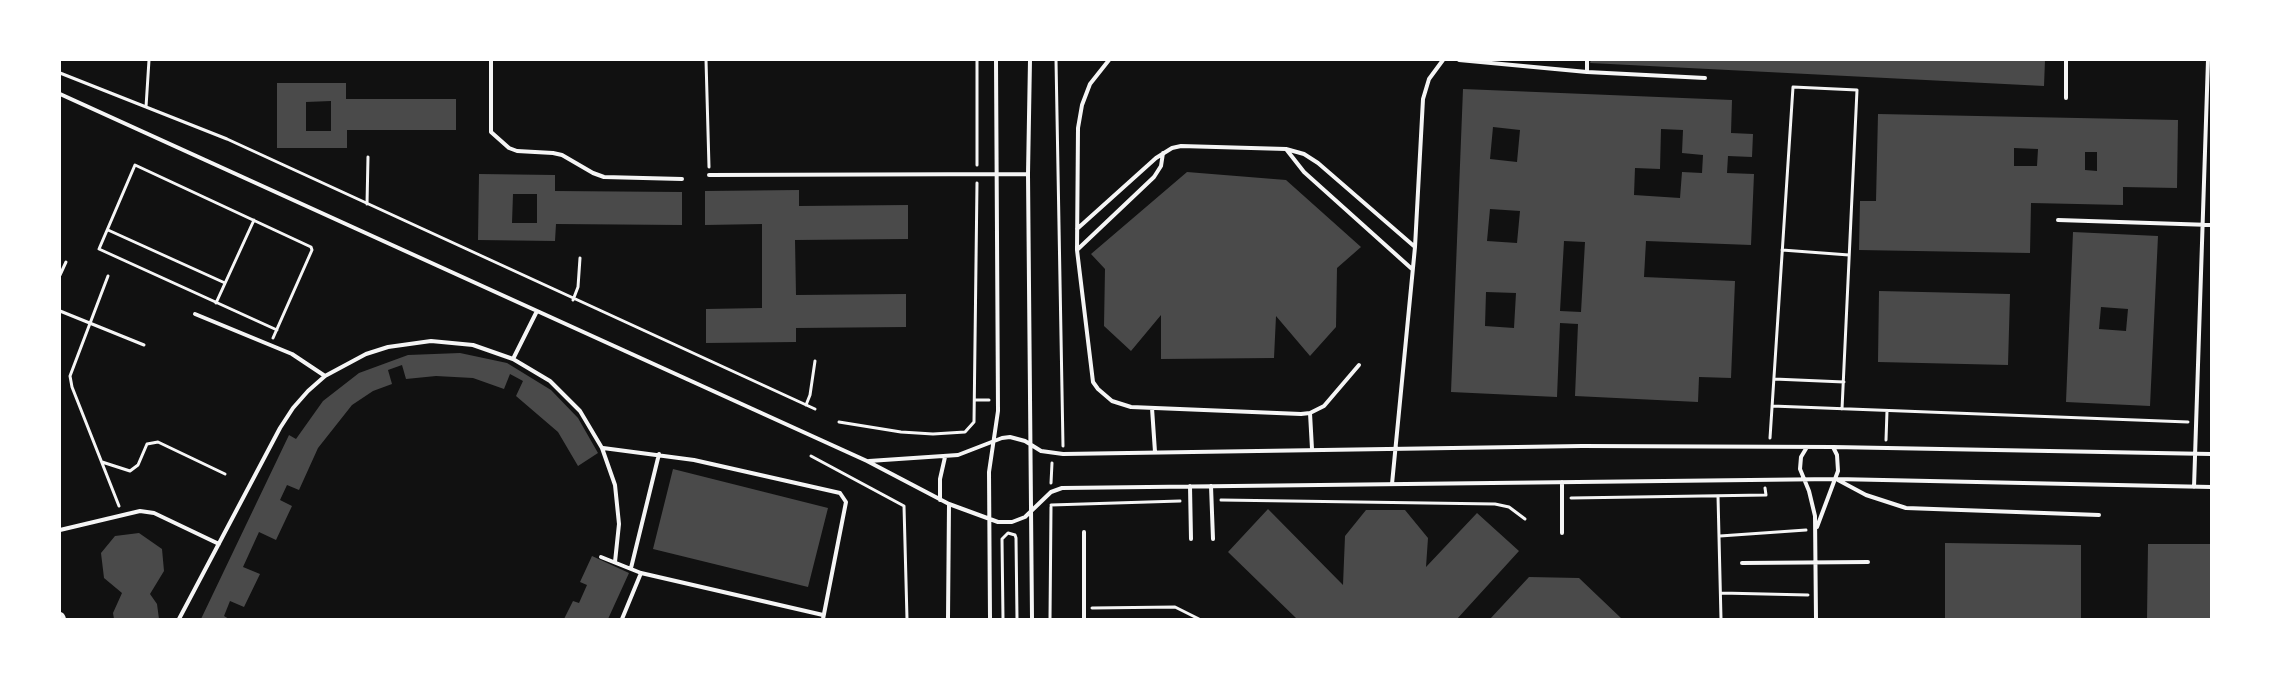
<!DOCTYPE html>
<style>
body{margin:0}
#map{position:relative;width:2271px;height:679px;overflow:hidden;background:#111;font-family:"Archivo Narrow",sans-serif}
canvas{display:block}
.frame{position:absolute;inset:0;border:61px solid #fff;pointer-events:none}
</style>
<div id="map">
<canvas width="2271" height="679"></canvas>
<div class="frame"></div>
</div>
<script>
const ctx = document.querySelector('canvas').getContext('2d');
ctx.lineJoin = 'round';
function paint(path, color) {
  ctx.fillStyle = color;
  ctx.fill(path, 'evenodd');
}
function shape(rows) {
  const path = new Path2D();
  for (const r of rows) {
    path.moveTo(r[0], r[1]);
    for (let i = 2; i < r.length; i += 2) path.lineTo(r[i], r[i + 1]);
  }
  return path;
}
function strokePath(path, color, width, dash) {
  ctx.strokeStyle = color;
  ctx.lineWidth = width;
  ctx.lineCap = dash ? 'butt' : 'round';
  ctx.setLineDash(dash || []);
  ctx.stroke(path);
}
const building = shape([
 [1591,60,2045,60,2044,86,1590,63],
 [277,83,346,83,346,99,456,99,456,130,347,130,347,148,277,148],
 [331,101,331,131,306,131,306,102],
 [1463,89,1732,100,1731,133,1753,134,1752,157,1728,156,1727,173,1754,174,1751,245,1646,241,1644,277,1735,281,1731,378,1699,377,1698,402,1575,396,1578,324,1560,323,1557,397,1451,392],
 [1493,127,1520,130,1517,162,1490,159],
 [1661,129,1683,130,1682,153,1703,155,1702,173,1682,172,1680,198,1634,195,1635,168,1660,169],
 [1490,209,1520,211,1517,243,1487,241],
 [1564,241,1585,242,1581,312,1560,311],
 [1486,292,1516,293,1514,328,1485,326],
 [1878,114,2178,120,2177,188,2123,187,2123,205,2031,203,2030,253,1859,250,1860,201,1876,201],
 [2014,148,2038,149,2037,166,2014,166],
 [2085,152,2097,152,2097,171,2085,170],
 [1187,172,1286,180,1361,247,1337,268,1336,327,1310,356,1276,316,1274,358,1161,359,1161,315,1131,351,1104,326,1105,269,1091,254],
 [479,174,555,175,555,191,682,192,682,225,556,224,555,241,478,240],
 [513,194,537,194,537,223,512,223],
 [799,190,799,206,908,205,908,239,795,240,796,295,906,294,906,327,796,328,796,342,706,343,706,309,762,308,762,224,705,225,705,191],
 [2073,232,2158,236,2150,406,2066,402],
 [2101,307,2128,309,2126,331,2099,329],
 [1879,291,2010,294,2008,365,1878,362],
 [460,353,507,363,551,390,578,418,598,453,578,466,558,432,516,396,523,381,510,374,504,389,473,378,436,376,406,379,402,365,388,370,392,384,373,391,352,405,318,448,299,490,287,485,280,500,292,506,276,540,259,532,243,567,260,574,244,607,230,601,224,616,229,619,201,619,289,435,296,439,323,401,359,373,408,355],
 [673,469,828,508,808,587,653,549],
 [1268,509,1343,585,1345,536,1366,510,1405,510,1428,538,1426,567,1477,513,1519,551,1457,619,1297,619,1228,552],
 [139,533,162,549,164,571,150,594,157,604,159,619,114,619,113,613,122,593,104,578,101,553,115,536],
 [1945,543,2081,545,2081,619,1945,619],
 [2148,544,2211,544,2211,619,2147,619],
 [592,556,629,573,608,619,564,619,573,601,579,603,587,585,580,582],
 [1529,577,1579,578,1622,619,1490,619]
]);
const path = shape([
 [706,60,709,167],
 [1056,60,1063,446],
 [60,73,227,139,815,409],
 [146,107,149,60],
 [977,165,977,60],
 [367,204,368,157],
 [108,230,225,283],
 [1782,250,1849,255],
 [60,275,66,262],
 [108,276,70,376,72,387,119,506],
 [573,300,578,287,580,258],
 [216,303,254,220],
 [60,311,144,345],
 [273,338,312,250,311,247,135,165,99,249,277,330],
 [1774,379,1844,382],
 [976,400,989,400],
 [806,405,810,395,815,361],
 [1772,406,2188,422],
 [839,422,901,432,933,434,965,432,974,422,977,183],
 [1770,438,1793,87,1857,90,1842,409],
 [1886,440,1887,411],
 [811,456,904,506,907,619],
 [102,462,130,471,138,465,147,444,158,442,225,474],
 [1051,483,1052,463],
 [1718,496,1721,619],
 [1571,498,1766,495,1765,488],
 [1221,500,1495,504,1509,507,1525,519],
 [1051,505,1180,501],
 [1720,536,1806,530],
 [1721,593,1808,595],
 [1092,608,1175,607,1199,619],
 [1003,619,1002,539,1008,533,1015,535,1016,538,1017,619],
 [1050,619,1051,507]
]);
const service = shape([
 [491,60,491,132,509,148,517,151,553,153,562,155,593,173,604,177,682,179],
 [1030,60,1028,174,1032,619],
 [1109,60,1090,84,1082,105,1078,128,1077,250,1093,382,1098,389,1112,401,1131,407,1301,414,1310,413,1324,406,1359,365],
 [1459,60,1587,72,1705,78],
 [1587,72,1587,60],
 [60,94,867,461,949,504,998,522,1012,522,1025,517,1051,492,1062,488,1836,479,2211,487],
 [2066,98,2066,60],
 [1286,149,1304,172,1412,269],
 [709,175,1028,174],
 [2058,220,2211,225],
 [1077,229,1156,158,1172,148,1181,146,1286,149,1304,154,1318,163,1415,247],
 [1077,250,1154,177,1161,166,1163,153],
 [195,314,292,354,325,376],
 [513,359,537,311],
 [1152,408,1155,452],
 [1310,413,1312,449],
 [1807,447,1801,457,1800,469,1809,491,1815,516,1816,619],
 [603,448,694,460,840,493,846,502,823,619],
 [869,461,958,455,1002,438,1010,437,1025,441,1041,451,1063,454,1582,446,1833,447,2211,454],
 [1838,480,1866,495,1906,508,2099,515],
 [1562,482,1562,533],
 [1392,484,1415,247,1423,99,1429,79,1443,60],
 [1190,486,1191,539],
 [1211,486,1213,539],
 [2194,487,2208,60],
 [940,500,940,479,945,457],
 [1817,527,1838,471,1837,455,1833,447],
 [60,530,140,511,154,513,219,544],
 [1084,532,1084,619],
 [601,557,641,573,823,615],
 [1742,563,1868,562],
 [631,568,659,454],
 [179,619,280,428,293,408,308,391,325,376,366,354,388,347,431,341,473,345,513,359,550,381,580,411,602,448,615,485,619,524,615,562],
 [622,619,641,573],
 [948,619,949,504],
 [990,619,989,472,998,411,996,60]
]);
const secondary = shape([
 [60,617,61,619]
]);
paint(building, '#4a4a4a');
strokePath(path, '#f5f5f5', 3);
strokePath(service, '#f5f5f5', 4);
strokePath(secondary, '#f5f5f5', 10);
</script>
